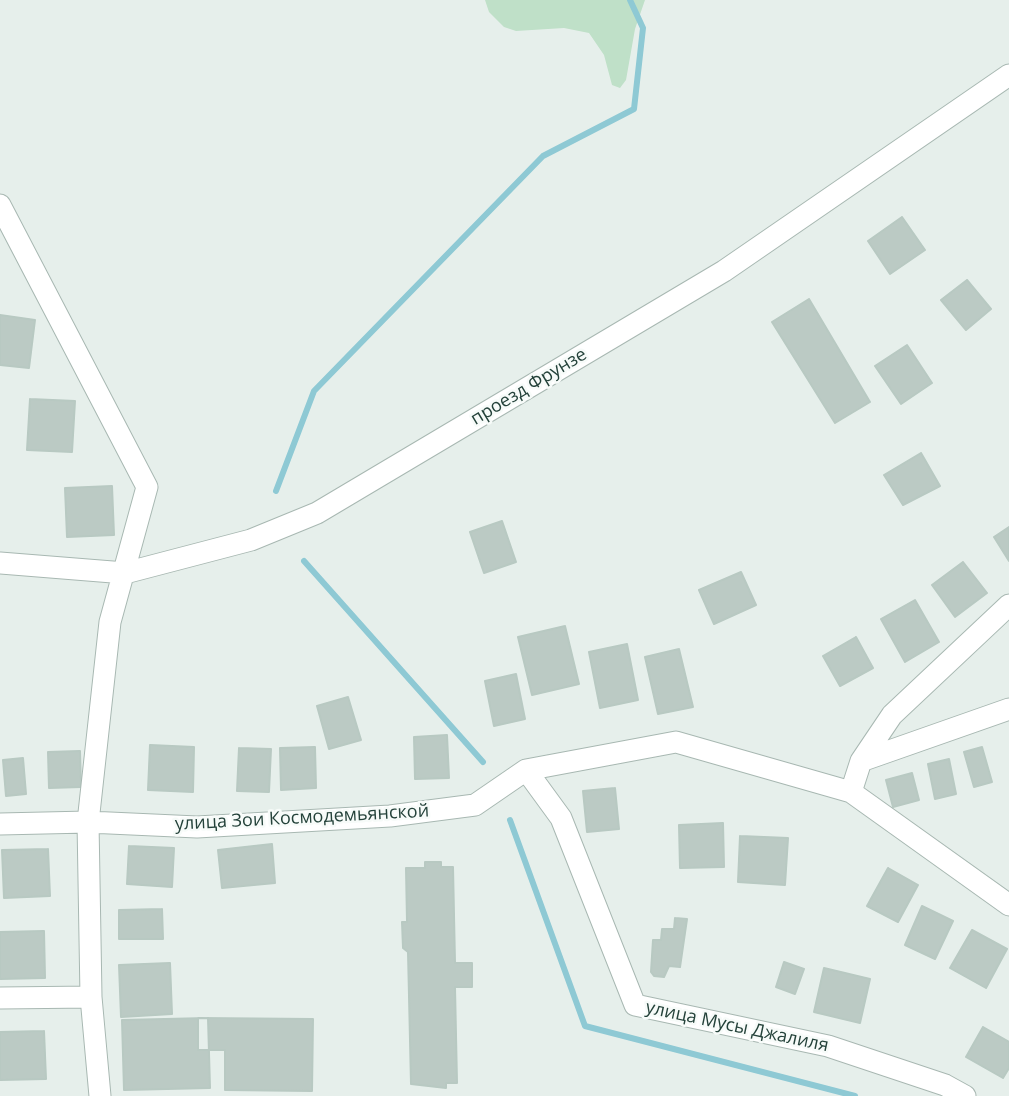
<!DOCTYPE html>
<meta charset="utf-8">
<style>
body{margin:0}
canvas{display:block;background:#e6efeb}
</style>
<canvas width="1009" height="1096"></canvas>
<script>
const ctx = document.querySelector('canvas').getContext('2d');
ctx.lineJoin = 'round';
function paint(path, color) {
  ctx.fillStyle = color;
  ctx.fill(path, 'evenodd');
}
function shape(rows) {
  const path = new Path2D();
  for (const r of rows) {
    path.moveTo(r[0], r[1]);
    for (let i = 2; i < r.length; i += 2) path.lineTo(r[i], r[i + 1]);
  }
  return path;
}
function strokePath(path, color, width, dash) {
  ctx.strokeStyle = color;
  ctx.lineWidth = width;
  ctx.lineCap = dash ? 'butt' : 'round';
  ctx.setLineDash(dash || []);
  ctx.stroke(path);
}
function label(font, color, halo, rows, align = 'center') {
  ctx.font = font + ' "Open Sans",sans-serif';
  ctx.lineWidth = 5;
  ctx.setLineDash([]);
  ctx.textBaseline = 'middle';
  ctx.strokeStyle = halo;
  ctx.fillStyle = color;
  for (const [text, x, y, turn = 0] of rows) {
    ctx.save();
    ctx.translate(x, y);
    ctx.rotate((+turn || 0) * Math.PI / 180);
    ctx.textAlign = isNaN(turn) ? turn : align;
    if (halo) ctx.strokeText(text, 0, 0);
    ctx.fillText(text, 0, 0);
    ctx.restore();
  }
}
const green = shape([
 [485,0,645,0,635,29,626,80,620,88,612,85,604,55,589,33,564,28,516,31,504,27,489,12]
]);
const stream = shape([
 [276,491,314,391,543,156,634,109,643,28,630,0],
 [304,561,483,762],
 [510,820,585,1026,855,1096]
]);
const building = shape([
 [902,217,925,250,890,274,868,241,902,217],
 [967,280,991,309,966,330,941,300,967,280],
 [809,299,870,402,835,423,772,322,809,299],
 [0,315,35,320,29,368,0,365,0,315],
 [907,345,932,383,901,404,875,366,907,345],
 [30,399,75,401,72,452,27,450,30,399],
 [921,453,940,486,903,505,884,475,921,453],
 [112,486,114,535,67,537,65,488,112,486],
 [502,521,516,562,484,573,470,532,502,521],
 [1009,527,1009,561,994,537,1009,527],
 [963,562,987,593,955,617,932,585,963,562],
 [741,572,756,605,714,624,699,590,741,572],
 [915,600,939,642,905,662,881,619,915,600],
 [565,626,579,684,532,695,518,637,565,626],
 [856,637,873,668,840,686,823,656,856,637],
 [627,644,638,700,600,708,589,652,627,644],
 [679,649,693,707,658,714,645,657,679,649],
 [516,674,525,719,494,726,485,681,516,674],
 [348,697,361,740,329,749,317,706,348,697],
 [447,735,449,778,415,779,414,737,447,735],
 [150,745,194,747,193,792,148,790,150,745],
 [315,747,316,788,281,790,280,748,315,747],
 [982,747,992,782,974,787,964,752,982,747],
 [239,748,271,749,269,792,237,791,239,748],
 [80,751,81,787,49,788,48,752,80,751],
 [23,758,26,794,6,796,3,760,23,758],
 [949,759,956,794,935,799,928,764,949,759],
 [912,773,919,800,893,807,886,780,912,773],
 [615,788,619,829,587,832,583,791,615,788],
 [723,823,724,867,680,868,679,825,723,823],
 [740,836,788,838,785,885,738,882,740,836],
 [272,844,275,883,222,888,218,850,272,844],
 [129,846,174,848,172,887,127,884,129,846],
 [48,849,50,896,4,898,2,850,48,849],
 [425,862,441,862,441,867,453,867,455,963,472,963,472,987,455,987,457,1083,446,1083,446,1088,411,1084,408,952,403,948,402,922,407,922,406,868,425,868,425,862],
 [888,868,918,885,898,922,867,906,888,868],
 [922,906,953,921,935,959,905,945,922,906],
 [162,909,163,939,119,939,119,910,162,909],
 [675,918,687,919,680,967,669,966,664,977,654,976,651,972,653,940,661,940,662,929,674,929,675,918],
 [972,930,1007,949,986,988,950,968,972,930],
 [44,931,45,978,0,979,0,932,44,931],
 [784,962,804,969,795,994,776,987,784,962],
 [170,963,172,1014,121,1017,119,965,170,963],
 [824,968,870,979,860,1023,814,1012,824,968],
 [198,1018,313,1019,312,1091,225,1090,225,1050,198,1050,198,1018],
 [208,1018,210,1088,124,1090,122,1020,208,1018],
 [983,1027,1009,1042,1009,1068,1003,1078,966,1057,983,1027],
 [44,1031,46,1079,0,1080,0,1032,44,1031]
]);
const street = shape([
 [0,205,147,487,110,622,88,822,91,997,100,1096],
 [0,563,125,573,251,540,317,513,724,271,1009,75],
 [861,761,1009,709],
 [526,770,561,818,635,1005,828,1046,945,1085,965,1096],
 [851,792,861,761,892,715,1009,605],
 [0,824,88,822,197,827,390,816,475,805,526,770,676,742,851,792,1009,905],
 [0,998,91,997]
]);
const streetNames = [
 ["проезд Фрунзе",529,387,-31],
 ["улица Зои Космодемьянской",302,818,-3],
 ["улица Мусы Джалиля",737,1027,12]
];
paint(green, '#bfe0c8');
strokePath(stream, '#8ec9d4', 6);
paint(building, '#bbcac4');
strokePath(building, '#b8c9c2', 2);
strokePath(street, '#a8b8b2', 23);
strokePath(street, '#fff', 21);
label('18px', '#24423a', '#f7fbf9', streetNames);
</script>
